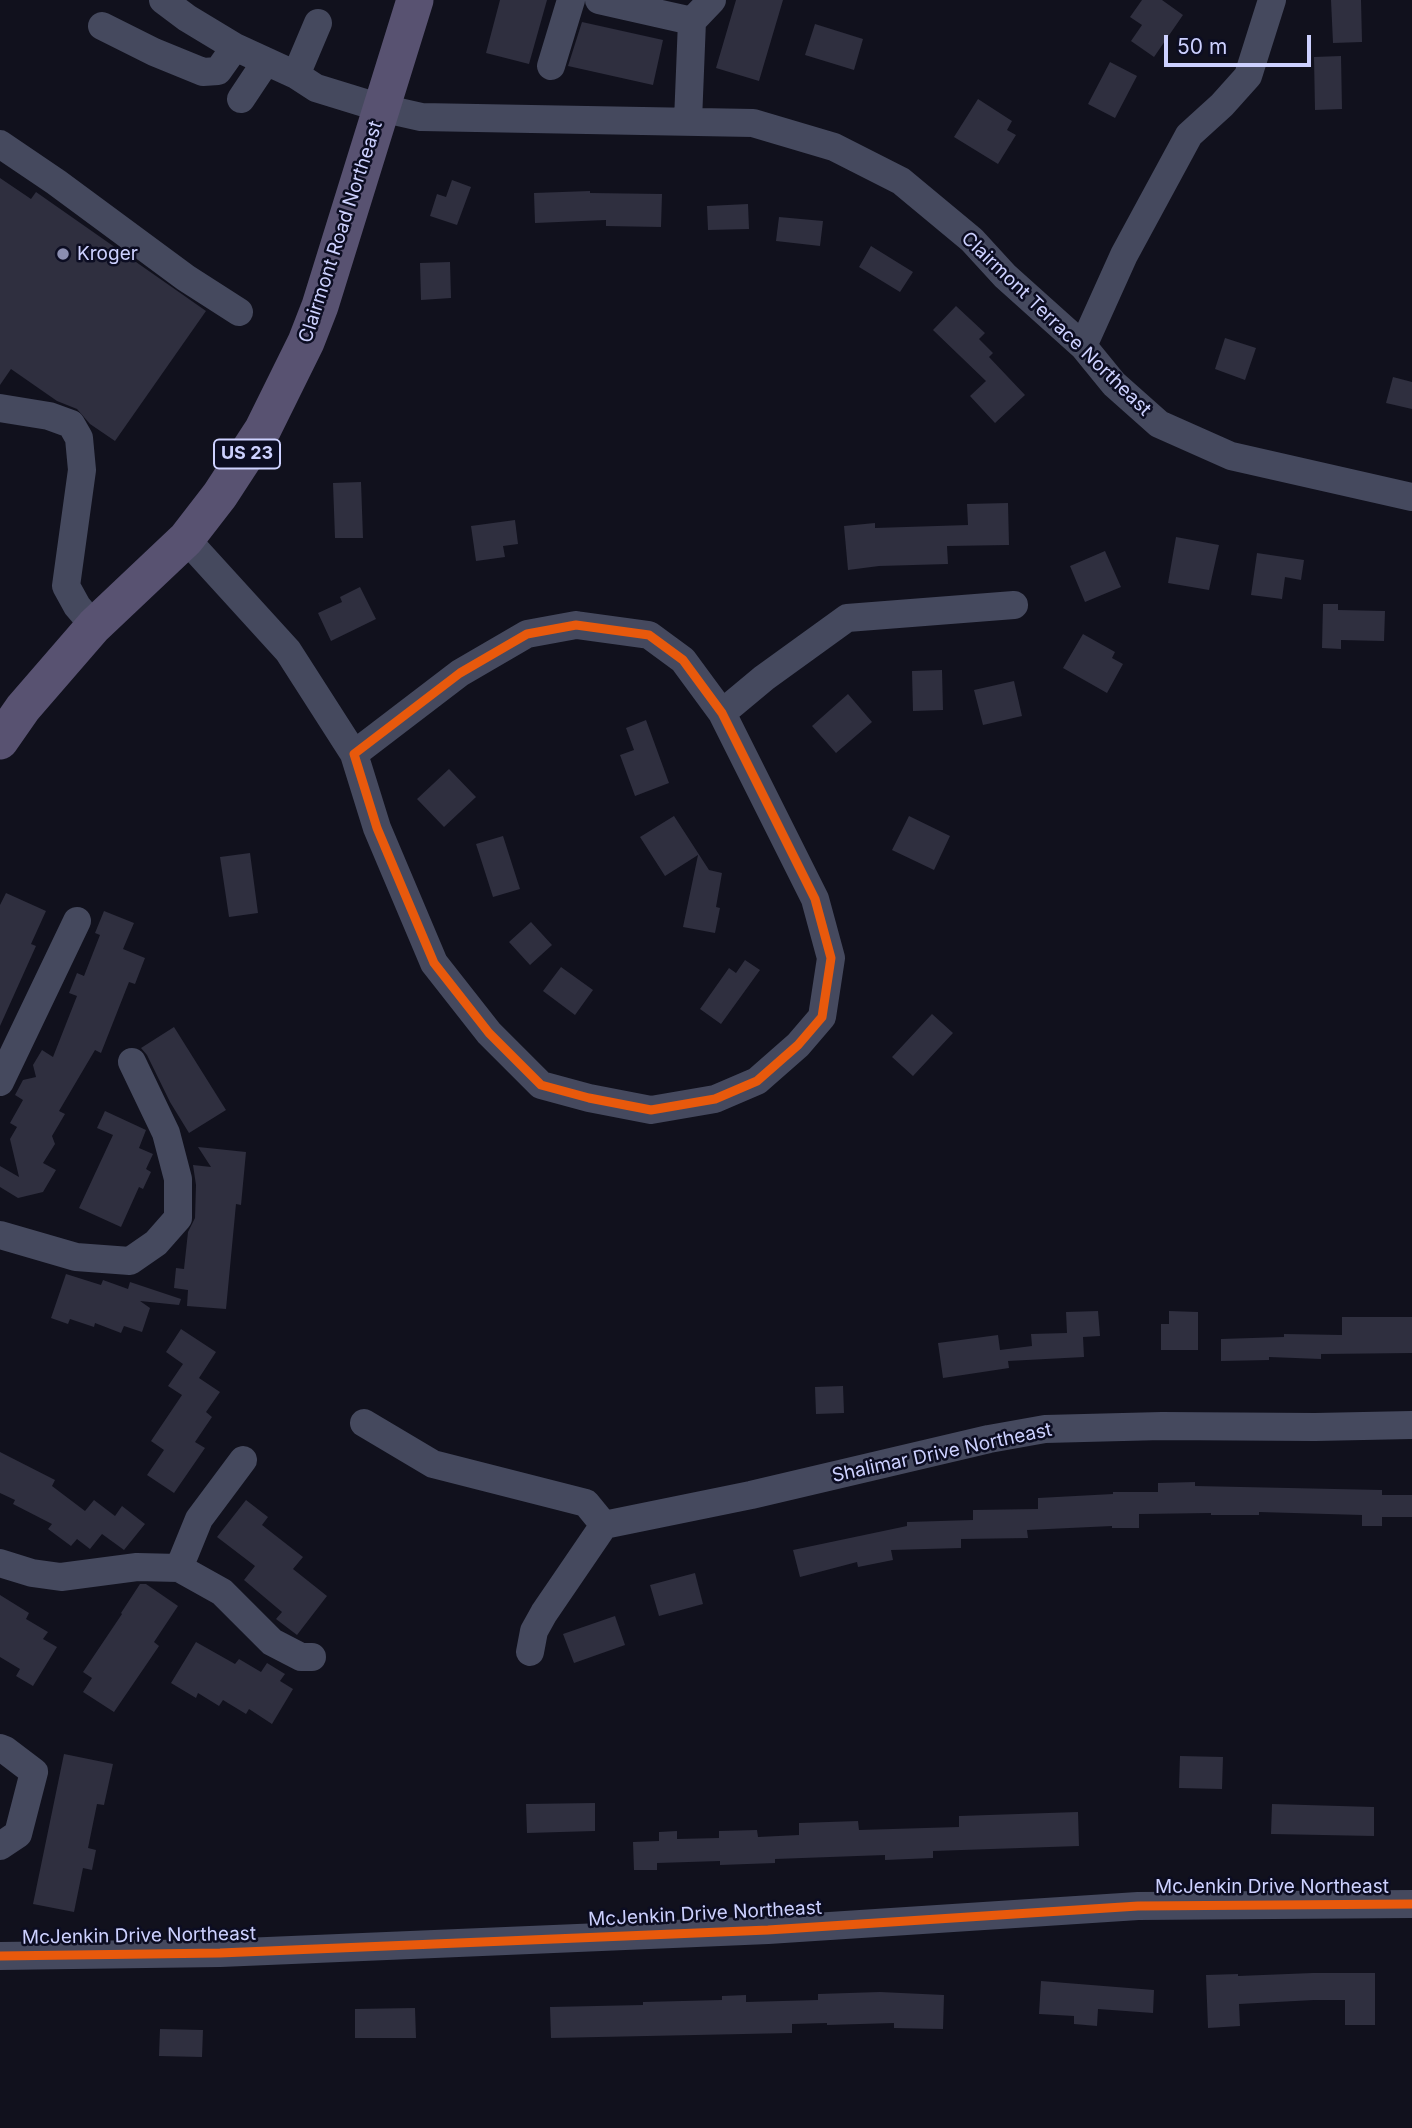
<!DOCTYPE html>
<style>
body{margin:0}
#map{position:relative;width:1412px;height:2128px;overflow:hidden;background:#11111d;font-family:Inter,sans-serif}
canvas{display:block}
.scale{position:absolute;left:1164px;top:35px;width:147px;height:32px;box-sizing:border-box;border:4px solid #cdd1ff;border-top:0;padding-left:9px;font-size:21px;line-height:24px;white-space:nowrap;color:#cdd1ff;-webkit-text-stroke:5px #0c0d22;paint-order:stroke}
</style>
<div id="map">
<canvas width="1412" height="2128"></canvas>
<div class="scale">50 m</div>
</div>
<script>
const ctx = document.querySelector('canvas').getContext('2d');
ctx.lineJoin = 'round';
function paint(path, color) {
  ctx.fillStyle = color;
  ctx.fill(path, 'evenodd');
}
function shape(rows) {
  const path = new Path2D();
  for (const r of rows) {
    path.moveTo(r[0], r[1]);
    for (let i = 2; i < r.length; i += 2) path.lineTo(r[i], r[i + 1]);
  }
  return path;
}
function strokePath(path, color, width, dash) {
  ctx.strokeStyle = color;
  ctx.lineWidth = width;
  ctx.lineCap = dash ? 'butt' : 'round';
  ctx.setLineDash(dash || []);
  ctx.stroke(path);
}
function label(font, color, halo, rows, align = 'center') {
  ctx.font = font + ' Inter,sans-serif';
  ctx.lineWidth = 5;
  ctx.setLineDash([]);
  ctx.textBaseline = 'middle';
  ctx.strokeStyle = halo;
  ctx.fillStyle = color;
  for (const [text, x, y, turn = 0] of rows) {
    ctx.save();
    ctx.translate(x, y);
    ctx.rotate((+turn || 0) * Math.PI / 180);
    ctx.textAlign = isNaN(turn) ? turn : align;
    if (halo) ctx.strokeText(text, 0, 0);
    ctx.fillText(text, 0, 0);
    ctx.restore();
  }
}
const building = shape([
 [500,0,547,0,529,64,486,53],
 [736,0,783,0,759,81,716,68],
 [1142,0,1162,0,1183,15,1154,57,1131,41,1142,25,1130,17],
 [1331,0,1361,0,1362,42,1333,43],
 [582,22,663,40,653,85,568,66],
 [815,24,863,39,854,70,805,55],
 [1341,56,1342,109,1315,110,1314,57],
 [1110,62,1137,76,1115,118,1088,104],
 [978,99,1012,121,1007,130,1016,135,998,164,954,137],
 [0,178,31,199,36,192,206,311,115,441,90,424,77,409,57,401,11,369,0,385],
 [452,180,471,187,457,225,430,216,437,194,446,197],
 [590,191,590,193,662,194,661,227,606,226,606,220,535,223,534,193],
 [748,204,749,229,708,230,707,206],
 [779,217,823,221,820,246,776,241],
 [871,246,913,272,900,292,859,267],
 [450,262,451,298,421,300,420,263],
 [956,306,985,333,979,339,993,353,989,357,1025,395,995,423,970,396,986,381,933,330],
 [1225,338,1256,348,1245,380,1215,369],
 [1393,377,1412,382,1412,409,1386,403],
 [361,482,363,538,335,538,333,483],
 [1008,503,1009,545,947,546,948,564,879,566,848,570,844,526,875,523,875,528,968,525,967,504],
 [515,520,518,544,503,546,505,557,476,561,471,526],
 [1176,537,1219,545,1209,590,1168,583],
 [1105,551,1121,587,1085,602,1070,566],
 [1257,553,1304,560,1301,580,1285,577,1282,599,1251,595],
 [360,587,376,619,331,641,318,613,342,602,340,597],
 [1323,604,1338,604,1338,610,1385,611,1384,641,1341,640,1341,649,1322,648],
 [1083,634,1115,652,1112,658,1123,664,1107,693,1063,668],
 [942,670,943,710,913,711,912,671],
 [1014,681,1022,716,983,725,974,690],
 [848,694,872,722,836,753,812,726],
 [646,720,669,783,635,796,620,755,634,750,626,728],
 [449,769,476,797,444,827,417,799],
 [674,816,709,870,722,873,716,907,720,908,715,933,683,927,698,855,665,876,640,837],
 [909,816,950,836,934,870,892,850],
 [503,836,520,889,493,897,476,844],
 [250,853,258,913,229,917,220,857],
 [6,893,46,911,31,944,36,946,0,1026,0,905],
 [104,911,134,923,123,949,145,958,135,984,129,982,101,1053,95,1050,59,1111,65,1114,52,1136,55,1144,43,1163,56,1170,43,1192,18,1198,0,1187,0,1166,19,1177,10,1139,17,1127,10,1123,23,1100,15,1095,23,1080,36,1077,33,1065,42,1050,53,1057,77,996,69,993,77,973,84,976,100,935,95,933],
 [531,922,552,945,530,965,509,942],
 [745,960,760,970,721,1024,700,1009,729,968,736,973],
 [561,967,593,990,575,1015,543,991],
 [932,1014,953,1033,913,1076,892,1057],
 [174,1027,226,1110,189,1133,170,1102,147,1055,141,1048],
 [105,1111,146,1130,139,1148,153,1154,146,1169,151,1172,143,1189,139,1187,121,1227,79,1208,113,1135,97,1128],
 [198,1147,246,1152,241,1205,236,1204,226,1309,187,1306,188,1290,174,1288,176,1268,184,1269,188,1232,195,1218,196,1185,193,1165,211,1167],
 [66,1274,101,1285,103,1280,128,1289,130,1282,181,1299,179,1305,140,1301,150,1308,142,1332,124,1326,121,1333,95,1323,94,1327,70,1319,68,1324,51,1318],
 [1098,1311,1100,1336,1083,1337,1084,1357,1008,1361,1009,1368,943,1378,938,1343,998,1335,1000,1350,1032,1346,1031,1334,1067,1333,1066,1312],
 [1169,1311,1198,1312,1198,1350,1161,1350,1161,1324,1169,1324],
 [1342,1317,1412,1317,1412,1353,1321,1354,1321,1359,1269,1357,1269,1360,1221,1361,1221,1339,1284,1337,1284,1334,1342,1335],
 [181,1329,216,1352,199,1378,220,1392,206,1412,212,1417,195,1442,205,1448,174,1493,147,1475,164,1450,151,1441,182,1395,168,1386,183,1364,166,1352],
 [843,1386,844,1413,816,1414,815,1387],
 [0,1452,55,1480,52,1486,85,1511,94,1500,115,1516,122,1506,145,1524,124,1550,102,1534,90,1549,77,1539,71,1546,48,1529,52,1524,13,1504,15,1500,0,1493],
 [1195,1482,1195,1486,1382,1490,1382,1495,1412,1495,1412,1517,1382,1517,1382,1526,1362,1526,1362,1515,1259,1512,1259,1515,1211,1515,1211,1513,1139,1514,1139,1528,1112,1528,1112,1526,1027,1530,1028,1538,961,1539,961,1548,891,1550,893,1560,858,1567,857,1562,800,1577,793,1550,907,1526,907,1522,973,1520,973,1510,1038,1509,1038,1498,1113,1494,1113,1492,1158,1492,1158,1483],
 [246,1500,268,1517,262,1525,303,1557,293,1569,327,1596,297,1635,276,1619,282,1612,244,1580,255,1566,217,1537],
 [695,1573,703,1604,659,1616,650,1585],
 [140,1584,146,1584,178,1606,154,1642,159,1646,114,1712,83,1692,92,1678,83,1672,122,1614,121,1613],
 [0,1595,29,1613,26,1619,48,1632,43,1639,57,1647,33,1686,16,1676,20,1669,0,1657],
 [615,1616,625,1645,574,1663,563,1634],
 [196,1642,235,1664,239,1659,261,1672,267,1663,285,1674,280,1681,293,1689,272,1724,249,1709,246,1714,223,1700,219,1706,198,1693,196,1698,171,1683],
 [64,1754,113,1764,104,1805,97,1804,88,1848,96,1850,92,1870,83,1868,74,1912,33,1904],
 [1180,1756,1223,1757,1222,1789,1179,1788],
 [595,1803,595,1831,527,1833,526,1804],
 [1272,1804,1374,1807,1374,1836,1271,1834],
 [1078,1812,1079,1846,933,1851,933,1858,885,1860,885,1855,775,1859,775,1863,720,1865,720,1861,657,1863,657,1870,634,1870,633,1842,659,1841,659,1832,677,1831,677,1839,719,1838,719,1831,757,1830,758,1837,799,1835,799,1823,858,1821,859,1830,959,1827,959,1816],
 [1313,1973,1375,1973,1375,2025,1345,2025,1345,2000,1314,2000,1239,2004,1240,2026,1208,2028,1206,1975,1238,1974,1238,1976],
 [1041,1981,1154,1990,1153,2013,1098,2009,1097,2026,1074,2024,1074,2016,1039,2014],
 [880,1992,944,1995,943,2029,894,2028,894,2023,827,2025,827,2023,792,2024,792,2033,551,2038,550,2007,643,2005,643,2002,722,2000,722,1996,746,1995,746,2002,818,2000,818,1994],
 [415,2008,416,2038,355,2038,355,2009],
 [160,2029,203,2030,202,2057,159,2056]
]);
const minor = shape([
 [163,0,187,18,235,47,296,75,316,88,381,108,421,117,753,123,834,147,901,181,972,240,1005,276,1083,346,1114,384,1159,424,1231,456,1412,497],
 [599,0,692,21],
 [102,26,154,52,203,72,218,71,235,47],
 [551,66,571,0],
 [296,75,318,23],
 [241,99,265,63],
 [688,121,692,21,712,0],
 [0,144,56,182,186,278,239,312],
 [1083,346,1124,255,1189,135,1222,105,1248,76,1272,0],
 [0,408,49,416,71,424,79,438,82,470,66,586,77,606,94,626],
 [186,539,288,651,354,754],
 [576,625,649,635,683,660,722,713,815,899,831,958,822,1017,798,1045,757,1081,715,1099,651,1110,589,1098,541,1085,489,1033,434,963,377,828,354,754,460,673,527,634,576,625],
 [722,713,764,678,847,618,1014,605],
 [0,1082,77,921],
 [0,1235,76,1257,130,1261,156,1243,178,1218,178,1179,166,1133,132,1062],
 [364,1423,433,1464,586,1503,604,1525],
 [604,1525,751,1495,989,1439,1045,1429,1162,1426,1315,1427,1412,1425],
 [0,1563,32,1573,61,1577,137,1567,179,1568,222,1592,272,1642,301,1657,312,1657],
 [179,1568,199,1519,243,1460],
 [530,1652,534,1631,544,1613,604,1525],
 [0,1748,5,1750,34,1772,18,1834,0,1846],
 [0,1956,220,1953,768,1930,1138,1906,1412,1904]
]);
const major = shape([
 [0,741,23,708,94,626,186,539,220,495,263,429,306,342,320,306,415,0]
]);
const cycleway = shape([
 [576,625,649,635,683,660,722,713,815,899,831,958,822,1017,798,1045,757,1081,715,1099,651,1110,589,1098,541,1085,489,1033,434,963,377,828,354,754,460,673,527,634,576,625],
 [0,1956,220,1953,768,1930,1138,1906,1412,1904]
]);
const markers = [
 [63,254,7,"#8b8eb0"]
];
const shields = [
 [247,454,66]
];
const shieldNames = [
 ["US 23",247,454]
];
const streetNames = [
 ["Clairmont Road Northeast",341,232,-72],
 ["Clairmont Terrace Northeast",1056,324,44],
 ["Shalimar Drive Northeast",942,1453,-12],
 ["McJenkin Drive Northeast",1272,1887],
 ["McJenkin Drive Northeast",705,1914,-3],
 ["McJenkin Drive Northeast",139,1936,-1]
];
const poiNames = [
 ["Kroger",77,254]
];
paint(building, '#2f2f3f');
strokePath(minor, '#45495e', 28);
strokePath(major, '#585271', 37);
strokePath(cycleway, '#e8590c', 9);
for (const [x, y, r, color] of markers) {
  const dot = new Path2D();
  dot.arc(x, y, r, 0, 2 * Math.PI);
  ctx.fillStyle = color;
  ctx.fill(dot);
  strokePath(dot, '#0c0d22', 2.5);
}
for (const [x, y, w] of shields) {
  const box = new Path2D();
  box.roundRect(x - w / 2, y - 14.5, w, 29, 5);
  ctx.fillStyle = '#0c0d22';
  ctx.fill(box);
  strokePath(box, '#cdd1ff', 2);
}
label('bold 18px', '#cdd1ff', null, shieldNames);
label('19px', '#cdd1ff', '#0c0d22', streetNames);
label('19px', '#cdd1ff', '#0c0d22', poiNames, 'left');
</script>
